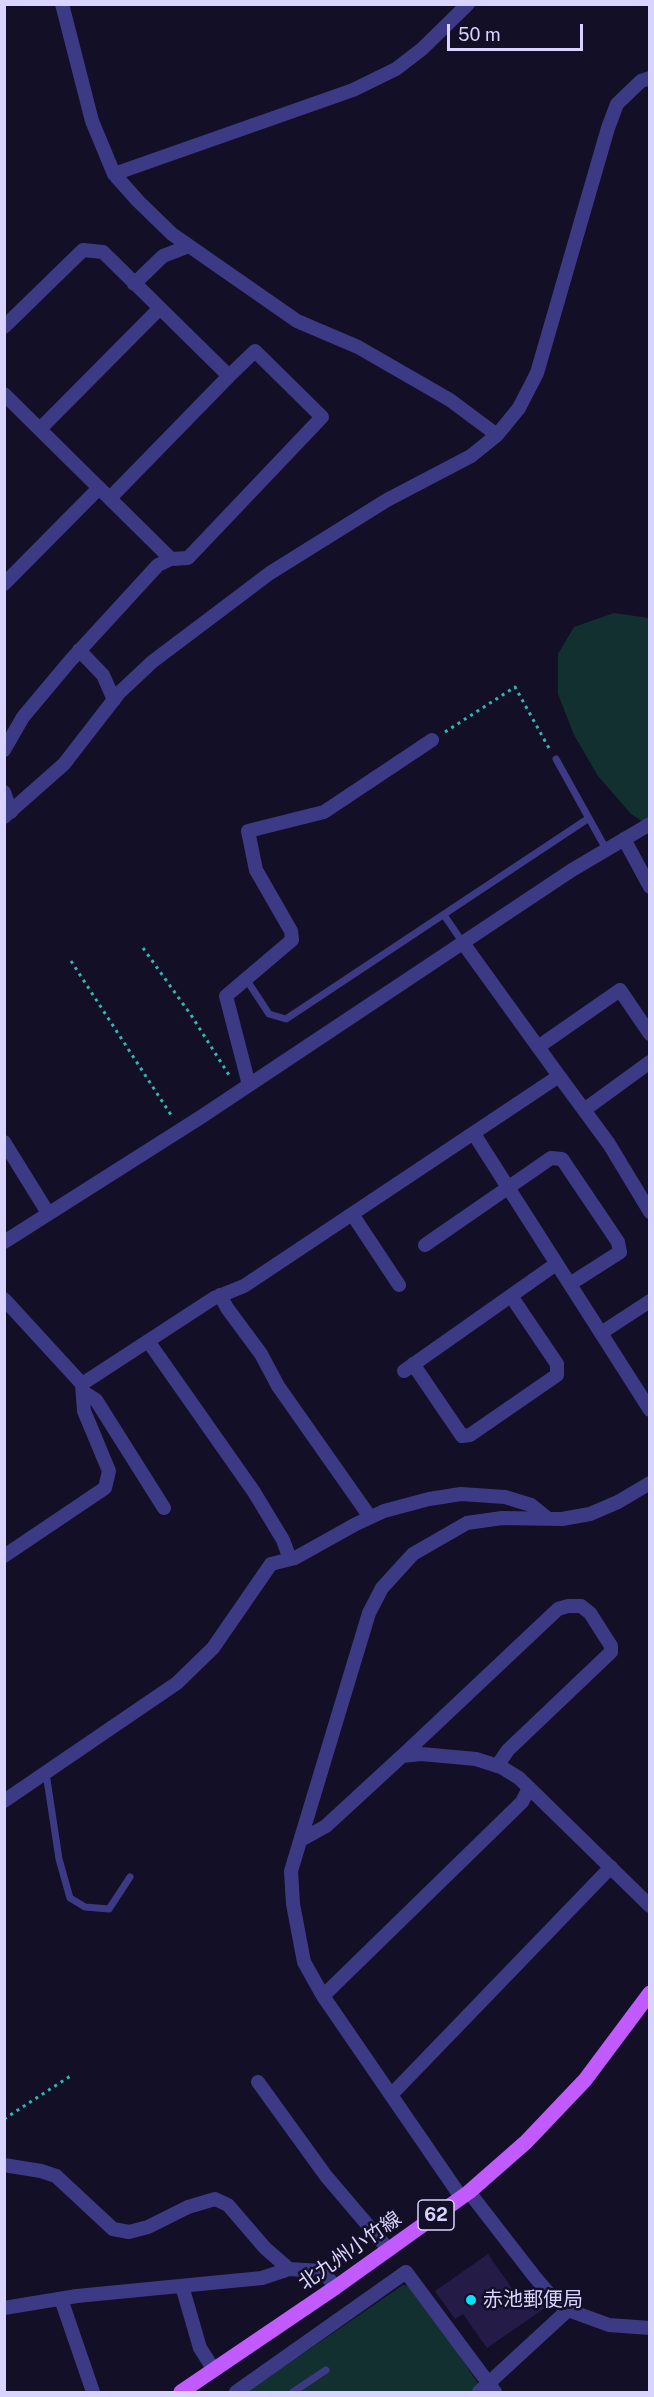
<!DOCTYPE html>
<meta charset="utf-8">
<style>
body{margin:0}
#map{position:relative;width:654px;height:2397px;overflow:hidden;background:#130f26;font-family:"Public Sans",sans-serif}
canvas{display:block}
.frame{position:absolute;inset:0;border:6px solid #d9d4ff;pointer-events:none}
.scale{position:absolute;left:447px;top:24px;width:136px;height:27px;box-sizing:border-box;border:3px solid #d9d4ff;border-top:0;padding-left:8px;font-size:18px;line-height:21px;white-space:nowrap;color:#d9d4ff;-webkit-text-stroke:4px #130f26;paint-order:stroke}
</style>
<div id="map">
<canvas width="654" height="2397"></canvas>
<div class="frame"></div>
<div class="scale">50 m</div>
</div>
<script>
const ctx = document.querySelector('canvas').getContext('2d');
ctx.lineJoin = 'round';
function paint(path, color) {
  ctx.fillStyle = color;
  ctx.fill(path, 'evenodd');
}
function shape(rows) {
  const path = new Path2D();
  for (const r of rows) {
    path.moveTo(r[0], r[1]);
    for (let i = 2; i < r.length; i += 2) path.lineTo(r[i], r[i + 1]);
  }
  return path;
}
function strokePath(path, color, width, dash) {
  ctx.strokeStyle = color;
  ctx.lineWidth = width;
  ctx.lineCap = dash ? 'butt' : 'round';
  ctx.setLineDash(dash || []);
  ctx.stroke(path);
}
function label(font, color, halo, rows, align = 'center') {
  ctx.font = font + ' "Public Sans","Noto Sans JP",sans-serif';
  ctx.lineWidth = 5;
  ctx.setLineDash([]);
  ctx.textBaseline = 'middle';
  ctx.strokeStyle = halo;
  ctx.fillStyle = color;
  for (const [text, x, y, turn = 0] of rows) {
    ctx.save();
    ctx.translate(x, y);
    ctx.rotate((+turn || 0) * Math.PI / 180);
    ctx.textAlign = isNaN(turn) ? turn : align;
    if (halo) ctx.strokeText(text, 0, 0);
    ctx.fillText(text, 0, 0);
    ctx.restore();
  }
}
const green = shape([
 [614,613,649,618,649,826,631,814,598,776,574,735,558,694,558,654,574,627],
 [403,2285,414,2286,479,2385,471,2392,247,2392]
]);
const building = shape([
 [488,2254,520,2300,533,2291,545,2308,487,2348,463,2314,455,2319,435,2291]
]);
const path = shape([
 [445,732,515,687,550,750],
 [143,948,191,1015,229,1075],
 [71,961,173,1118],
 [4,2119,72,2075]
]);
const lane = shape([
 [556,759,606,849],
 [444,915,463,943],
 [246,979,269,1014,286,1019,589,818],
 [46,1773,59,1859,70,1898,85,1907,109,1909,130,1877],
 [293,2392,326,2370]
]);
const street = shape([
 [62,4,92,121,114,174,138,201,172,234,297,321,358,347,450,400,497,435],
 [114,174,353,90,396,69,422,49,468,4],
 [134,284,163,256,189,246],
 [4,327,83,250,103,252,229,376,255,351,322,417,188,558,171,559,158,565,70,661,23,717,4,750],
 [4,394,171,559],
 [40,429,159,309],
 [110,498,229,376],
 [4,584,99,488],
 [79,650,103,675,114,700],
 [4,792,11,812],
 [4,817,64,764,119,693,152,662,270,573,387,500,471,456,497,435,519,408,537,373,608,128,617,104,641,81,650,78],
 [624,839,650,887],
 [538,1047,620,990,650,1034],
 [559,1076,609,1144,650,1212],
 [249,1085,226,996,292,940,291,931,256,870,248,831,324,812,432,740],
 [584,1110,650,1062],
 [474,1134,650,1410],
 [4,1142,48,1213],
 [352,1214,399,1285],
 [4,1242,201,1117,572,870,650,824],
 [425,1245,551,1158,562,1159,618,1242,620,1252,570,1284],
 [220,1295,227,1308,261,1354,278,1386,370,1517],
 [4,1299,82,1384,84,1411,109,1471,105,1488,4,1556],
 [601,1333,650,1301],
 [148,1341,254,1492,283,1540,290,1559],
 [413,1364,462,1436,470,1435,557,1375,557,1364,511,1296],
 [404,1371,556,1264],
 [82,1384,214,1298,244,1286,559,1076,463,943],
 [83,1392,96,1400,164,1508],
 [402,1756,558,1609,568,1606,581,1606,590,1613,611,1646,611,1652,508,1750,497,1766],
 [4,1801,177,1683,213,1648,271,1564,295,1558,356,1524,384,1511,429,1499,461,1494,505,1497,531,1505,547,1518],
 [301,1840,326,1826,402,1756,421,1754,476,1759,501,1767,519,1778,650,1906],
 [323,1996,522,1802,529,1788],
 [258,2082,326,2176,389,2250],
 [391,2095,611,1867],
 [4,2165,41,2171,56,2176,113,2229,129,2232,148,2227,188,2207,215,2199,228,2205,265,2248,289,2269],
 [469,2192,534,2276,552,2297,568,2310,609,2325,650,2328],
 [461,2197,323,1996,304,1962,293,1904,291,1871,369,1613,382,1588,413,1554,467,1523,502,1518,562,1519,590,1514,618,1502,650,1483],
 [182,2286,200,2348,214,2370],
 [61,2299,93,2392],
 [4,2308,77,2296,262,2278,289,2269,322,2271,336,2287],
 [236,2392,406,2272,495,2392],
 [479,2392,568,2310]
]);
const primary = shape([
 [181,2392,336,2287,469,2192,526,2142,585,2080,650,1993]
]);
const markers = [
 [471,2300,6,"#00e5ff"]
];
const shields = [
 [436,2215,36]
];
const shieldNames = [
 ["62",436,2215]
];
const streetNames = [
 ["北九州小竹線",350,2251,-35]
];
const poiNames = [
 ["赤池郵便局",483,2300]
];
paint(green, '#12302f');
paint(building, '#241b47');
strokePath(path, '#2fb8b0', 3, [3, 4.5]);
strokePath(lane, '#3d3a85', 7);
strokePath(street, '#3d3a85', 14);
strokePath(primary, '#c25bff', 15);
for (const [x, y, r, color] of markers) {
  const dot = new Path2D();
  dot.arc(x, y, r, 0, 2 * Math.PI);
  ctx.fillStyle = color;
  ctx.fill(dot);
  strokePath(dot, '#130f26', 2);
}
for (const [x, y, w] of shields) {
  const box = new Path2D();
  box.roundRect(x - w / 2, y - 15, w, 30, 4.5);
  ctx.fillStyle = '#130f26';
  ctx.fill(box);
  strokePath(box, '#d9d4ff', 1.5);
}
label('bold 18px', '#d9d4ff', null, shieldNames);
label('20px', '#d9d4ff', '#130f26', streetNames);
label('20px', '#d9d4ff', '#130f26', poiNames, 'left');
</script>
